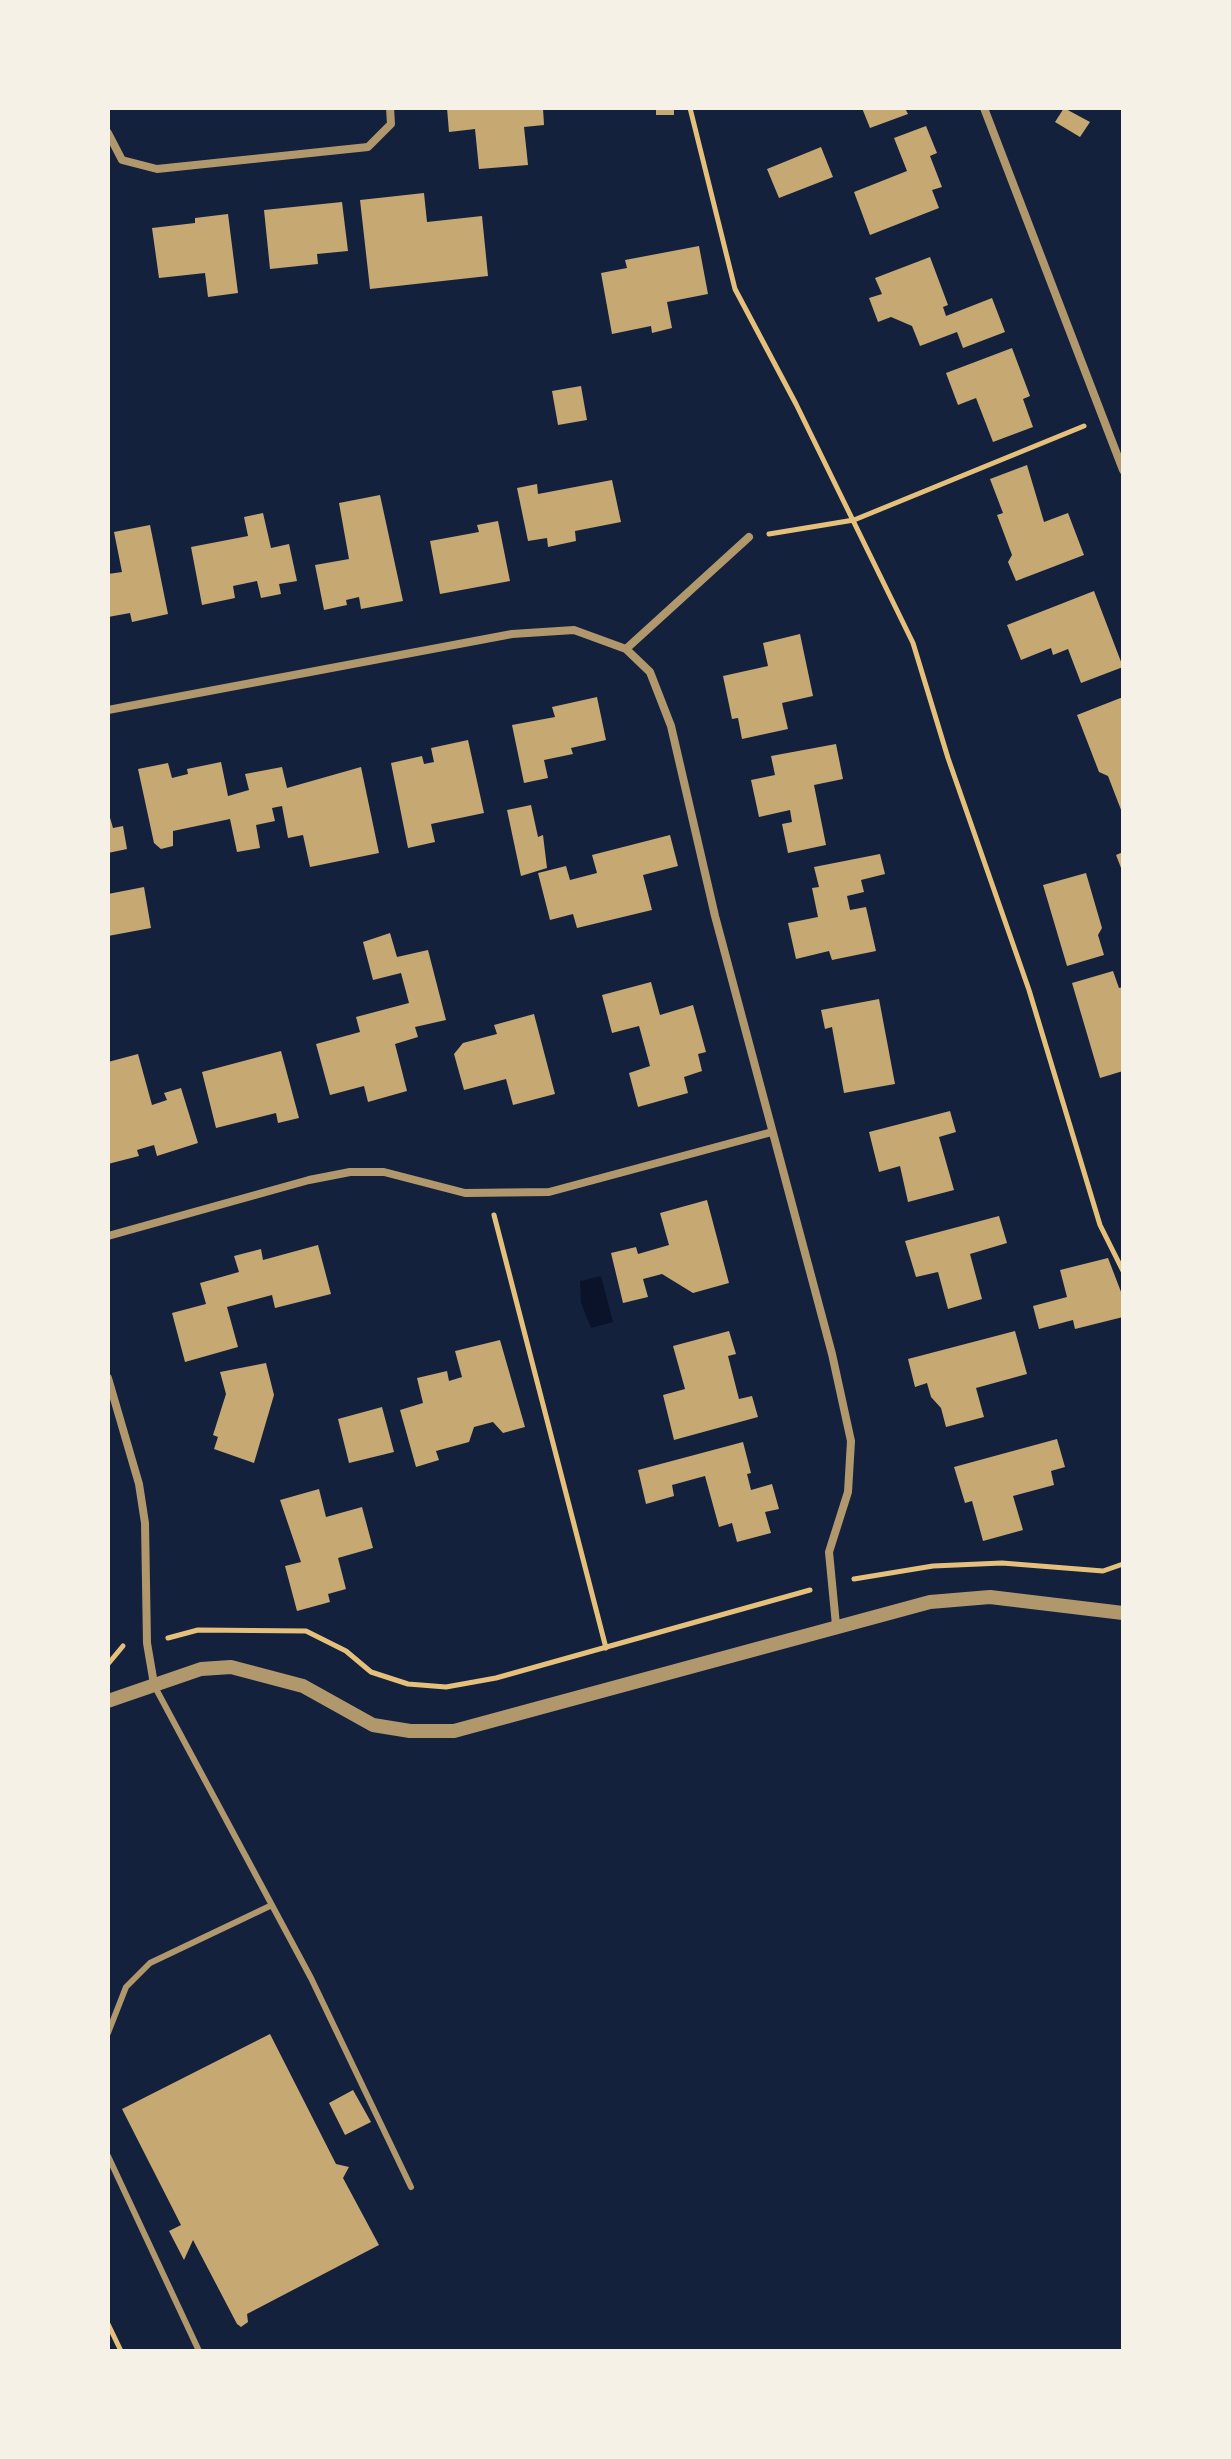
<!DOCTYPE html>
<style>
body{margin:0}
#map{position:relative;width:1231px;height:2459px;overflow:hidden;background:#14213d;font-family:"PT Sans",sans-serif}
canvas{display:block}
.frame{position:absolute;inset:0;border:110px solid #f6f1e7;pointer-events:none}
</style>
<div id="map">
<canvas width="1231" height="2459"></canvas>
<div class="frame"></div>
</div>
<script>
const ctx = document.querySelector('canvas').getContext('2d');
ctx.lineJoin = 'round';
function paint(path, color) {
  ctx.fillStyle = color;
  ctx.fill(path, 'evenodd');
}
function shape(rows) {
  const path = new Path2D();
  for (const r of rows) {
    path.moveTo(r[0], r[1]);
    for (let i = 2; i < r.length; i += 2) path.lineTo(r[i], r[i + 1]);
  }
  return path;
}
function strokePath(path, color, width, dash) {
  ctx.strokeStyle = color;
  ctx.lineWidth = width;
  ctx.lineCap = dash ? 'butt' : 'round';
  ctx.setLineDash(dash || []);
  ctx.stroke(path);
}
const water = shape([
 [601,1276,613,1322,591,1328,581,1303,580,1281]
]);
const building = shape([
 [447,108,543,108,544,125,524,127,528,165,479,169,475,129,449,132],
 [656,108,674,108,674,115,656,115],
 [862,108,905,108,908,114,870,128],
 [1064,108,1090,122,1080,137,1055,122],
 [926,126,937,153,930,156,942,187,932,190,939,208,870,235,854,192,907,171,894,138],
 [821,147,833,177,779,198,767,169],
 [424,193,427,222,482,216,488,276,370,289,360,200],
 [342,202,348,251,317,254,318,264,270,269,264,210],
 [228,214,238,293,208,297,205,273,159,278,152,228,195,223,195,218],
 [699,246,708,294,667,302,672,328,652,333,651,326,612,334,601,273,627,268,625,260],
 [930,257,948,305,943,307,946,316,992,298,1005,332,963,348,957,332,920,346,912,326,891,317,878,322,869,298,882,294,875,278],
 [1012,348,1030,396,1023,399,1033,427,993,442,976,398,958,405,946,373],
 [581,386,587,420,558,425,552,391],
 [1027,465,1044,522,1068,513,1084,555,1016,581,1008,562,1012,555,997,515,1003,513,990,479],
 [612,480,621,522,575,531,576,541,548,547,547,538,528,541,517,488,537,484,538,494],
 [380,495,403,601,361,609,359,597,346,600,347,605,324,610,315,565,349,559,339,503],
 [263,513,271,548,289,544,297,581,279,584,281,594,261,598,257,581,233,586,235,598,202,605,191,547,248,536,244,517],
 [498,521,510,581,440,594,430,541,479,532,477,525],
 [150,525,168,614,132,622,130,613,108,617,108,574,122,572,114,532],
 [1094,591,1123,667,1081,683,1068,649,1053,655,1051,648,1021,660,1007,625],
 [800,634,813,696,782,703,788,729,742,739,738,718,732,719,723,676,768,666,763,643],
 [597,697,606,740,571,748,573,754,544,760,548,778,524,783,512,725,555,717,552,707],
 [1123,697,1123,815,1108,776,1099,772,1077,715],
 [468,740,484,813,431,824,435,842,408,848,391,763,422,756,424,764,434,762,431,748],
 [836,744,843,779,814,785,826,845,788,853,782,824,792,822,790,810,759,817,751,780,775,775,771,756],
 [221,762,228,796,249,790,245,774,282,767,287,788,361,767,379,853,310,867,303,835,288,838,282,806,272,808,275,821,256,825,260,848,237,852,230,819,173,831,173,846,161,849,154,843,138,769,168,763,172,778,188,774,187,769],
 [531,805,538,837,543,835,547,868,521,876,507,810],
 [108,811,113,828,123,826,127,849,108,853],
 [670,835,678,866,643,875,652,910,577,928,573,914,550,920,538,873,566,866,570,880,597,873,592,855],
 [1123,852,1123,873,1116,855],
 [880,854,885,874,861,880,864,892,847,896,850,910,866,907,876,951,832,960,829,951,796,959,788,923,818,917,812,888,819,887,814,867],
 [1086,873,1102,928,1098,935,1104,955,1067,966,1043,885],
 [144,887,151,928,108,936,108,894],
 [390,933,397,957,428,950,446,1020,415,1027,418,1037,395,1044,407,1091,368,1102,364,1086,330,1095,316,1044,360,1032,356,1017,409,1003,401,973,373,980,363,942],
 [1113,971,1119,988,1123,987,1123,1071,1100,1078,1072,983],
 [651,982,660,1015,693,1005,706,1052,698,1054,702,1071,684,1077,688,1093,638,1107,629,1073,650,1066,639,1026,612,1033,602,995],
 [879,999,895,1084,844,1093,832,1027,825,1029,821,1010],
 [534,1014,555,1094,513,1105,506,1079,464,1090,454,1054,463,1043,497,1034,494,1025],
 [281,1051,299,1118,278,1123,276,1113,216,1128,202,1072],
 [138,1054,152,1105,167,1100,164,1093,181,1088,198,1143,157,1156,154,1145,137,1150,139,1156,108,1164,108,1062],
 [950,1111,956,1132,939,1137,954,1190,908,1202,900,1166,879,1172,869,1132],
 [707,1200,729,1283,693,1293,662,1274,643,1279,648,1297,623,1303,611,1253,636,1247,638,1254,669,1245,660,1213],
 [999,1216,1007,1243,970,1254,982,1299,948,1309,938,1272,916,1277,905,1241],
 [318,1245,331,1294,275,1308,272,1295,227,1307,238,1347,185,1362,172,1313,206,1304,200,1283,239,1272,234,1256,261,1249,263,1260],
 [1108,1258,1123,1297,1123,1317,1075,1329,1073,1320,1039,1329,1033,1306,1067,1297,1060,1270],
 [729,1331,736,1354,728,1356,739,1399,752,1396,758,1417,674,1440,663,1395,685,1389,673,1346],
 [1015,1331,1027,1374,976,1388,984,1417,946,1427,941,1408,931,1397,927,1383,915,1387,908,1359],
 [500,1340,525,1427,503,1433,493,1422,474,1427,469,1442,436,1451,439,1460,416,1467,400,1410,423,1403,417,1378,447,1371,449,1381,462,1377,455,1351],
 [266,1363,274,1395,254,1463,214,1449,218,1437,213,1435,226,1394,220,1372],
 [382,1407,394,1452,349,1463,338,1419],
 [1057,1439,1065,1467,1051,1471,1054,1485,1013,1496,1023,1530,983,1541,972,1501,965,1503,954,1467],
 [743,1442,751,1473,747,1474,751,1490,772,1484,779,1509,765,1512,771,1533,737,1542,732,1523,719,1527,705,1476,672,1485,674,1496,646,1504,638,1470],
 [319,1489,326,1517,362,1507,373,1548,338,1558,346,1589,328,1594,330,1602,297,1611,285,1566,301,1562,280,1500],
 [270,2034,336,2164,349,2167,343,2178,379,2245,247,2314,248,2322,241,2327,237,2324,193,2240,184,2260,169,2231,181,2225,122,2109],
 [353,2090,371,2122,345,2135,329,2103]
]);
const path = shape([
 [690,108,735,289,796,404,913,643,948,758,1029,990,1100,1225,1123,1271],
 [769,534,854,520,1084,426],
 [494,1215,606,1648],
 [854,1579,933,1566,1002,1563,1103,1571,1123,1564],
 [168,1638,198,1630,306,1631,346,1651,371,1672,408,1684,446,1687,496,1678,810,1590],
 [108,1664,123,1646],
 [108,2324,121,2351]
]);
const service = shape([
 [155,1687,311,1978,411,2187],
 [108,2033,126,1987,150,1963,272,1905],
 [108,2156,199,2351]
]);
const minor = shape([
 [984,108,1123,470],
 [108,133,122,160,157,169,368,147,391,124,390,108],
 [626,649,749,537],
 [108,710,512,634,574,630,626,649,650,672,671,726,715,916,832,1354,851,1441,848,1492,829,1552,836,1625],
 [108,1236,309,1180,350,1172,384,1172,465,1193,549,1192,772,1132],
 [108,1378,139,1484,145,1523,147,1643,154,1684]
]);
const tertiary = shape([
 [108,1701,201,1669,231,1667,303,1686,373,1725,410,1731,454,1731,930,1602,990,1597,1123,1613]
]);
paint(water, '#0b132b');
paint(building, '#c6a872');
strokePath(path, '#e5c07b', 5);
strokePath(service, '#b1986c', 6);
strokePath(minor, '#b1986c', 8);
strokePath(tertiary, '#b1986c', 14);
</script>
